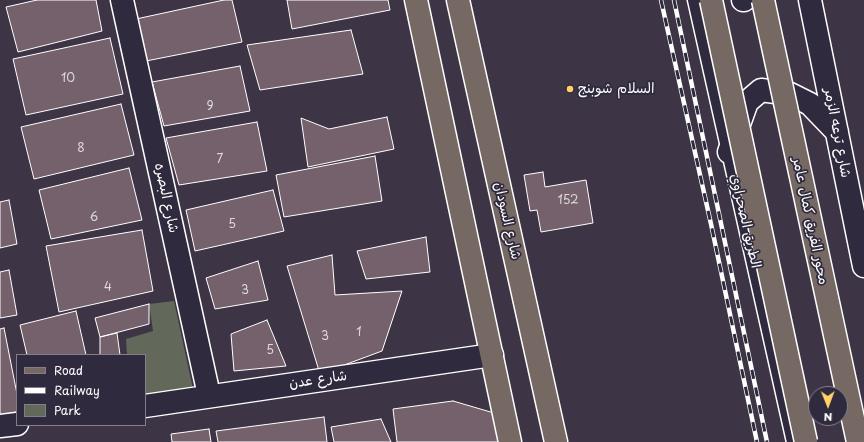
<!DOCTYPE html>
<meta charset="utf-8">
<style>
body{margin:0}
#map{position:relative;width:864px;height:442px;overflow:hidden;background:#3d3546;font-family:"Playpen Sans",sans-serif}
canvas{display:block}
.legend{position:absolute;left:16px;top:354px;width:130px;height:72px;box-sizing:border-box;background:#2f2a3d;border:1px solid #827f8b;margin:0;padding:5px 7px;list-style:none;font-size:12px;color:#fff}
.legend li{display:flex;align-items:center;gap:8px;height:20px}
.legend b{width:20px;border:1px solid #827f8b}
.north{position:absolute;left:808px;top:386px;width:40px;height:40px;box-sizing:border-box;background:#2f2a3d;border:1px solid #827f8b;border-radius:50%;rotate:179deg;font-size:11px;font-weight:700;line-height:16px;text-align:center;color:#fff}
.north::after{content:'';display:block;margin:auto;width:14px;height:18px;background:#ffd166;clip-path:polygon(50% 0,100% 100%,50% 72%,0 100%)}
</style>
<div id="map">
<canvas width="864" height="442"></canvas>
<ul class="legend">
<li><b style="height:5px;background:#766964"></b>Road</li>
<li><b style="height:5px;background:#fff"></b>Railway</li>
<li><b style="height:11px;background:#62685a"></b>Park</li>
</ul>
<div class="north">N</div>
</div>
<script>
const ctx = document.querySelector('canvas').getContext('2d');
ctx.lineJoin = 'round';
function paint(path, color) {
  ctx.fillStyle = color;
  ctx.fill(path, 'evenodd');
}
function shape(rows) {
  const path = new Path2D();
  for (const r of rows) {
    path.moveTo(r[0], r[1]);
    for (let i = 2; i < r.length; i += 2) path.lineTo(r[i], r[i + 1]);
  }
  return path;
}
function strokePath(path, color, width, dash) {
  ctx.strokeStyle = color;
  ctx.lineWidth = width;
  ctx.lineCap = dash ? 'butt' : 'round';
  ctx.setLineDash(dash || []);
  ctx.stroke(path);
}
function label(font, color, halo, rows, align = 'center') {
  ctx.font = font + ' "Playpen Sans","Playpen Sans Arabic",sans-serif';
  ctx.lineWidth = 3.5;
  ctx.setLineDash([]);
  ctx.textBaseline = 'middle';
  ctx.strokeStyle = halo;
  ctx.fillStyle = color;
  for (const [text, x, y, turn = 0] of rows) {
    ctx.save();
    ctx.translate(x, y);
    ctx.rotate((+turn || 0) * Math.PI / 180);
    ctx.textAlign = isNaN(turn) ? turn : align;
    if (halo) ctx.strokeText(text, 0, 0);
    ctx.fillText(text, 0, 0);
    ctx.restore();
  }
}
const green = shape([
 [174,301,193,389,145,397,145,355,127,355,126,339,153,331,149,304]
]);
const building = shape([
 [37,0,96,0,102,31,18,52,6,7,37,0],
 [224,0,232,0,242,42,146,61,136,19,224,0],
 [287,0,388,0,390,10,292,29,287,0],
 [351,30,363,74,260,90,247,45,351,30],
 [110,38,123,94,26,115,13,59,110,38],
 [240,66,250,111,164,126,152,82,240,66],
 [121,104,134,155,34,179,21,127,121,104],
 [387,117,394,149,308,167,301,118,329,129,387,117],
 [257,122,267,171,179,185,166,138,257,122],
 [375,156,382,201,284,217,276,175,375,156],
 [129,168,142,220,51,239,39,190,129,168],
 [543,172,545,187,586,180,593,223,541,232,537,210,530,211,524,175,543,172],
 [273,190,284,231,195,251,186,210,273,190],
 [9,200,17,244,0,248,0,202,9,200],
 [142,230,153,291,59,312,46,246,142,230],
 [426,237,430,272,366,279,357,251,426,237],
 [332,255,335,295,402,291,382,351,320,374,287,266,332,255],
 [258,261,268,300,215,309,206,278,258,261],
 [9,270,17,315,0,318,0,272,9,270],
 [149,304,149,324,100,337,95,318,149,304],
 [76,311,86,355,27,355,20,325,76,311],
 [267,320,286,366,234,371,231,334,267,320],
 [4,328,17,394,17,412,0,415,0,329,4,328],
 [117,333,120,355,100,355,100,337,117,333],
 [453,401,494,413,499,442,397,442,393,409,453,401],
 [324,417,327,442,218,442,216,431,324,417],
 [381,419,391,442,334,442,331,427,381,419],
 [209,429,211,442,172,442,171,434,209,429]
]);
const service = shape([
 [695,0,794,442]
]);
const minor = shape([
 [122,0,209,395],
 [145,406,492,355],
 [0,426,17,424]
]);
const tertiary = shape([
 [743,0,744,0],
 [810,0,864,266],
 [729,152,747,102,761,90,790,94,810,104,837,132]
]);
const primary = shape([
 [416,0,510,442],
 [458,0,556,442]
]);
const rail = shape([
 [661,0,711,224,757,442],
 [674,0,767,442]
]);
const motorwayBridge = shape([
 [711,0,806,442],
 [763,0,858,442]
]);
const markers = [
 [570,89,4,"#ffd166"]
];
const numberNames = [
 ["10",68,79],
 ["9",210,107],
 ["8",81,149],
 ["7",220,160],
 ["152",568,201],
 ["6",94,218],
 ["5",232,225],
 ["4",108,288],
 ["3",245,291],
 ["1",359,333],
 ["3",325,337],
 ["5",270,351]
];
const poiNames = [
 ["السلام شوبنج",578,89]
];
const streetNames = [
 ["شارع ترعه الزمر",837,133,79],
 ["شارع البصره",166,198,78],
 ["شارع السودان",507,221,77],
 ["الطريق الصحراوي",745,221,77],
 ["محور الفريق كمال عامر",810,221,78],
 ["شارع عدن",318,380,-8]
];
paint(green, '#62685a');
paint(building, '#75616c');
strokePath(building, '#fff', 1);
strokePath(service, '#fff', 17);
strokePath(minor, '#fff', 25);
strokePath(tertiary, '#fff', 25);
strokePath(primary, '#fff', 25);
strokePath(service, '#2f2a3d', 14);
strokePath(minor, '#2f2a3d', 22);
strokePath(tertiary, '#2f2a3d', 22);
strokePath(primary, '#766964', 22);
strokePath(rail, '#fff', 4.5);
strokePath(rail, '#2f2a3d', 3, [9]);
strokePath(motorwayBridge, '#fff', 25, []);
strokePath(motorwayBridge, '#766964', 22);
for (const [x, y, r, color] of markers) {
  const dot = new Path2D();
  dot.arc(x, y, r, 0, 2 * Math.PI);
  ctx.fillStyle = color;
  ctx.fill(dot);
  strokePath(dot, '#2f2a3d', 1.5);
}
label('12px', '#dcd8da', null, numberNames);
label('14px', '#fff', '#2f2a3d', poiNames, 'left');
label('14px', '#fff', '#2f2a3d', streetNames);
</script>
